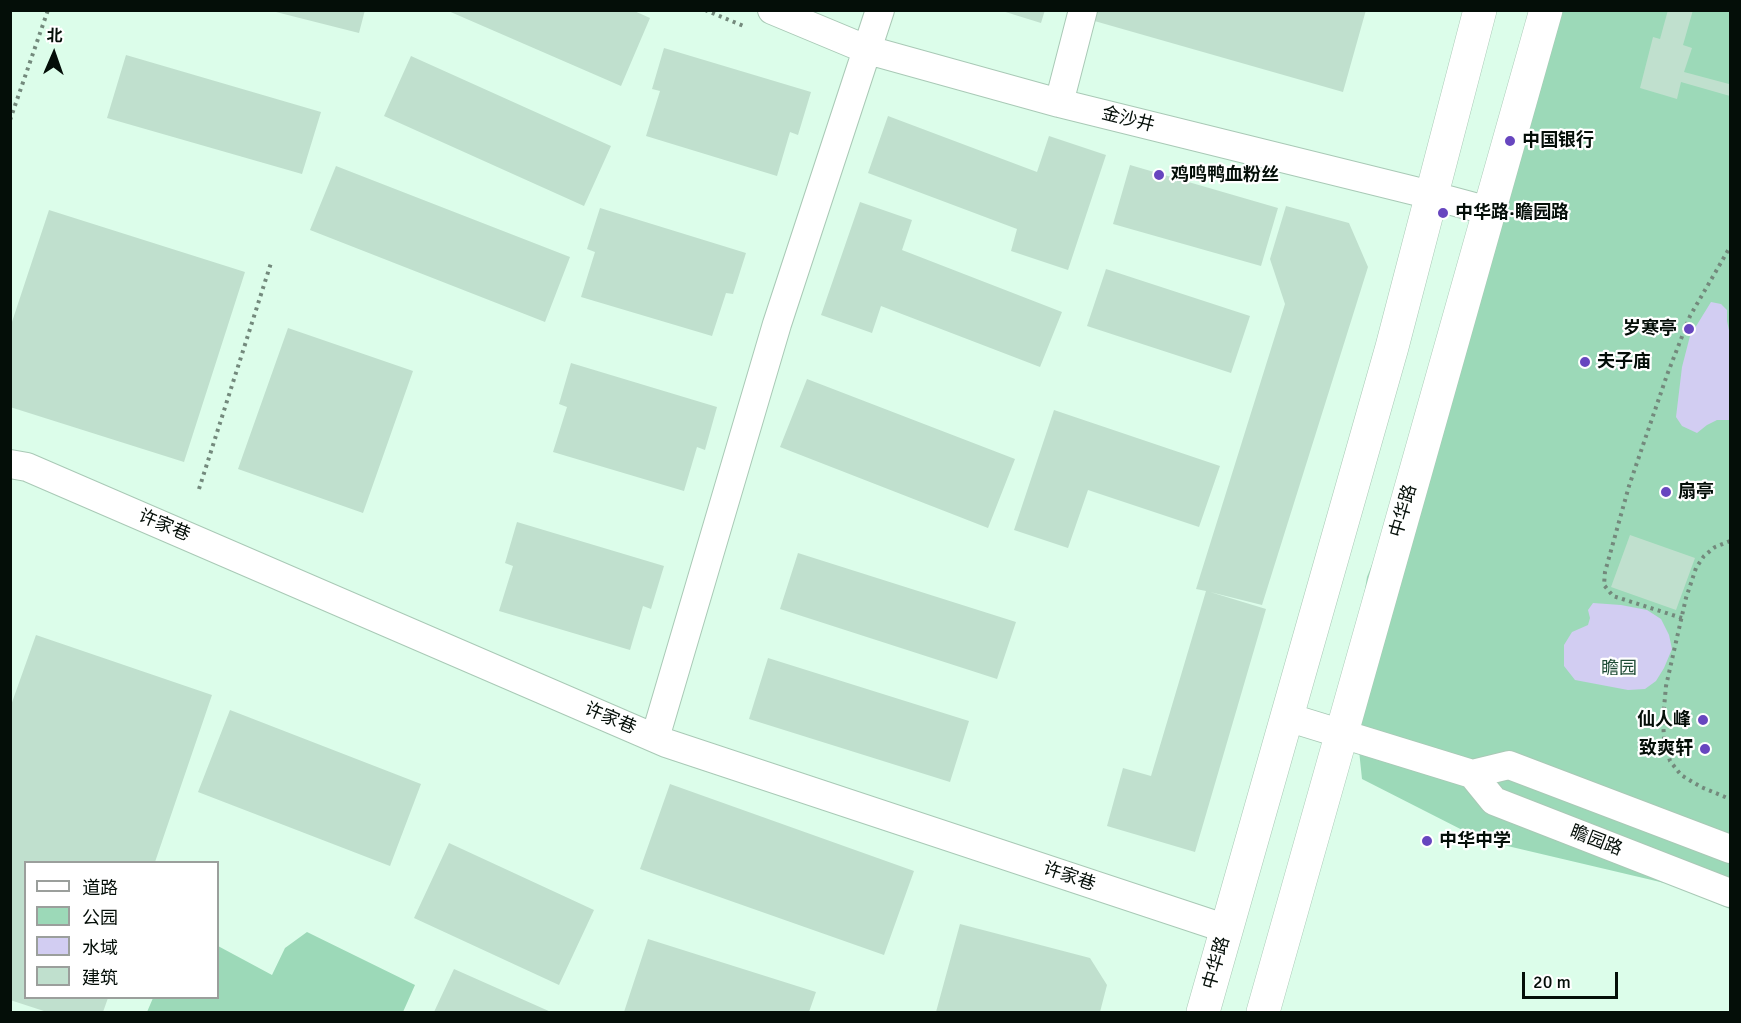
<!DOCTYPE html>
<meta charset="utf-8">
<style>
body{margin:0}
#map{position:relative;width:1741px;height:1023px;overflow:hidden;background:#dcfdea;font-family:Signika,"Noto Sans SC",sans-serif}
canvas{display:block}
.frame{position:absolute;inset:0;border:12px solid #040e08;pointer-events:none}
.legend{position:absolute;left:24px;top:861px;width:195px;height:138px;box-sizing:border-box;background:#fff;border:2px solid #9b9f9c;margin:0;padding:8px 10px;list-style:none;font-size:18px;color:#040e08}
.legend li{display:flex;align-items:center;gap:12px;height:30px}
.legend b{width:30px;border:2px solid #9b9f9c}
.north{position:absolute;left:24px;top:24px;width:60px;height:60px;-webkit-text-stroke:4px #fff;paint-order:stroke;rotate:2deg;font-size:16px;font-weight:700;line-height:24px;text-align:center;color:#040e08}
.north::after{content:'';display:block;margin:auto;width:21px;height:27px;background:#040e08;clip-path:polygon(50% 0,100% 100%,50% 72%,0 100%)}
.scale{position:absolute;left:1522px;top:972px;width:96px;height:27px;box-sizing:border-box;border:3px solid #040e08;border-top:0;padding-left:8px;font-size:18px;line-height:21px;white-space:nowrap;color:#040e08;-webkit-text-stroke:4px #fff;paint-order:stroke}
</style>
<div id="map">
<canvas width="1741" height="1023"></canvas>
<div class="frame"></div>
<ul class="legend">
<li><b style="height:8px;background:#fff"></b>道路</li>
<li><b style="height:16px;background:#9cd9b8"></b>公园</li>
<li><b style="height:16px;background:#d2cdf2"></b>水域</li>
<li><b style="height:16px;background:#c0e0ce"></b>建筑</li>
</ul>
<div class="north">北</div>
<div class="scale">20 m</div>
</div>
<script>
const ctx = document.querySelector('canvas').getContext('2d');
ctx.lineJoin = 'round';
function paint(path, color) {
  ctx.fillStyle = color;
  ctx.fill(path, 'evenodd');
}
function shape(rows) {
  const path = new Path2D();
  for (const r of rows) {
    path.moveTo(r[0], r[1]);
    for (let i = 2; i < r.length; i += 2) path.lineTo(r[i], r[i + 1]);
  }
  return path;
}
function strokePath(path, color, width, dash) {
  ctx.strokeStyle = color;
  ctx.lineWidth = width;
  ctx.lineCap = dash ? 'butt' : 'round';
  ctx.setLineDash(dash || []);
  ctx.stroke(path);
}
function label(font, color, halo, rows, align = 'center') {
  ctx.font = font + ' Signika,"Noto Sans SC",sans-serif';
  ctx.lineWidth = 4.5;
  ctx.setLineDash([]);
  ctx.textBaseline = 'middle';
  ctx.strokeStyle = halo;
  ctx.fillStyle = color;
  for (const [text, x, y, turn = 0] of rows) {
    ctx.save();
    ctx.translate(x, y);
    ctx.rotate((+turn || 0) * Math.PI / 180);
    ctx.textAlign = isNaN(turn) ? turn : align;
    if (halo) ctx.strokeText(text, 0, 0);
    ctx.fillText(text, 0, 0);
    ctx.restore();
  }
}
const green = shape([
 [1561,11,1730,11,1730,909,1673,885,1482,840,1362,779,1351,674,1367,577,1414,460],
 [307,932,415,985,403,1012,147,1012,153,998,218,998,218,946,272,975,285,948]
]);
const water = shape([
 [1711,302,1721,304,1727,310,1727,321,1730,335,1730,420,1717,420,1707,425,1697,433,1682,426,1676,417,1682,367,1690,336],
 [1593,603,1621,605,1647,610,1661,619,1669,635,1672,649,1664,668,1656,681,1645,689,1628,690,1575,680,1564,666,1564,645,1572,632,1588,625,1590,618,1588,610]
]);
const building = shape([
 [268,10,365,10,359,33],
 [446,10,632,10,650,18,621,86],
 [999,10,1045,10,1041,23],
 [1094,10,1366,10,1343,92,1091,20],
 [1668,10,1693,10,1683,45,1692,48,1684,72,1729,84,1730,80,1730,96,1681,82,1677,99,1640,88,1653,37,1660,39],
 [664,48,811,92,798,135,790,132,777,176,646,136,660,91,652,89],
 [126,55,321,112,302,174,107,118],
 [411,56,611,146,584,206,384,116],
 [888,116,1037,172,1049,136,1106,155,1068,270,1011,251,1017,229,868,173],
 [1130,165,1278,208,1261,266,1113,224],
 [336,166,570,257,545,322,310,230],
 [860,202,912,220,902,250,1062,312,1040,367,881,306,872,333,821,315],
 [1286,206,1349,223,1368,267,1262,605,1210,592,1266,609,1195,852,1107,826,1123,768,1151,776,1206,591,1196,589,1285,304,1270,259],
 [600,208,746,253,733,294,726,293,712,336,581,297,595,252,587,249],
 [49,210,245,272,184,462,10,407,10,328],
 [1106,269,1250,316,1231,373,1087,326],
 [288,328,413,371,363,513,238,469],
 [571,363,717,407,705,450,697,447,684,491,553,452,567,407,559,404],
 [807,379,1015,459,988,528,780,447],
 [1054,410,1220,466,1199,527,1088,490,1068,548,1014,530],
 [517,522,664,566,651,609,643,606,630,650,499,611,513,566,505,563],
 [1630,535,1695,558,1676,610,1611,587],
 [798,553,1016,622,997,679,780,609],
 [36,635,212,695,155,862,26,862,26,998,108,998,103,1012,47,1012,10,1000,10,708],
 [768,658,969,721,950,782,749,719],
 [230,710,421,784,390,866,198,792],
 [670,784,914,871,884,955,640,869],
 [449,843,594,910,559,985,414,918],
 [960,924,1090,958,1107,985,1100,1012,936,1012],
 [648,939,816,992,809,1012,624,1012],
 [454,969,551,1012,434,1012]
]);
const path = shape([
 [705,10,746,27],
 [10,120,48,10],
 [199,489,271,263],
 [1730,541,1715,547,1704,556,1696,568,1686,598,1666,686,1663,719,1664,739,1670,761,1681,775,1701,787,1730,799],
 [1682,618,1613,596,1604,585,1605,572,1629,486,1667,375,1690,316,1730,247]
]);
const street = shape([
 [772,10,868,50,1059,103,1415,191,1489,211],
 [1059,103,1083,10],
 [10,464,27,467,666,743,1227,929],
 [1287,717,1472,774,1509,765,1730,849],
 [655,738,777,324,880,10],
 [1472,774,1494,801,1730,893]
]);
const secondary = shape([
 [1203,1012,1392,347,1480,10],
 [1263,1012,1546,10]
]);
const markers = [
 [1510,141,6,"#6746bf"],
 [1159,175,6,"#6746bf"],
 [1443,213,6,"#6746bf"],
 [1689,329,6,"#6746bf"],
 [1585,362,6,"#6746bf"],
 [1666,492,6,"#6746bf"],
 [1703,720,6,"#6746bf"],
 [1705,749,6,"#6746bf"],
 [1427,841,6,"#6746bf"]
];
const streetNames = [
 ["金沙井",1128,120,14],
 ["中华路",1404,511,-74],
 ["许家巷",164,526,23],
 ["许家巷",610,719,23],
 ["瞻园路",1596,841,21],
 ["许家巷",1069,877,19],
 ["中华路",1217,963,-74]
];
const poiNames = [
 ["中国银行",1522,141],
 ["鸡鸣鸭血粉丝",1171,175],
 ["中华路·瞻园路",1455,213],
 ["岁寒亭",1677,329,"right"],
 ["夫子庙",1597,362],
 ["扇亭",1678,492],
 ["仙人峰",1691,720,"right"],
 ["致爽轩",1693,749,"right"],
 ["中华中学",1439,841]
];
const parkNames = [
 ["瞻园",1619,669]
];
paint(green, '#9cd9b8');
paint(water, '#d2cdf2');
paint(building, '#c0e0ce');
strokePath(street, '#a9c9b6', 30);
strokePath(secondary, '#a9c9b6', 34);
strokePath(path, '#73897c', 4, [3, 4.5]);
strokePath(street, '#fff', 28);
strokePath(secondary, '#fff', 33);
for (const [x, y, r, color] of markers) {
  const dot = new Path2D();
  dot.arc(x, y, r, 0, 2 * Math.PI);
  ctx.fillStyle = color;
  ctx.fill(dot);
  strokePath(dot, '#fff', 2);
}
label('18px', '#040e08', '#fff', streetNames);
label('bold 18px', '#040e08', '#fff', poiNames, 'left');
label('18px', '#204d37', '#fff', parkNames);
</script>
